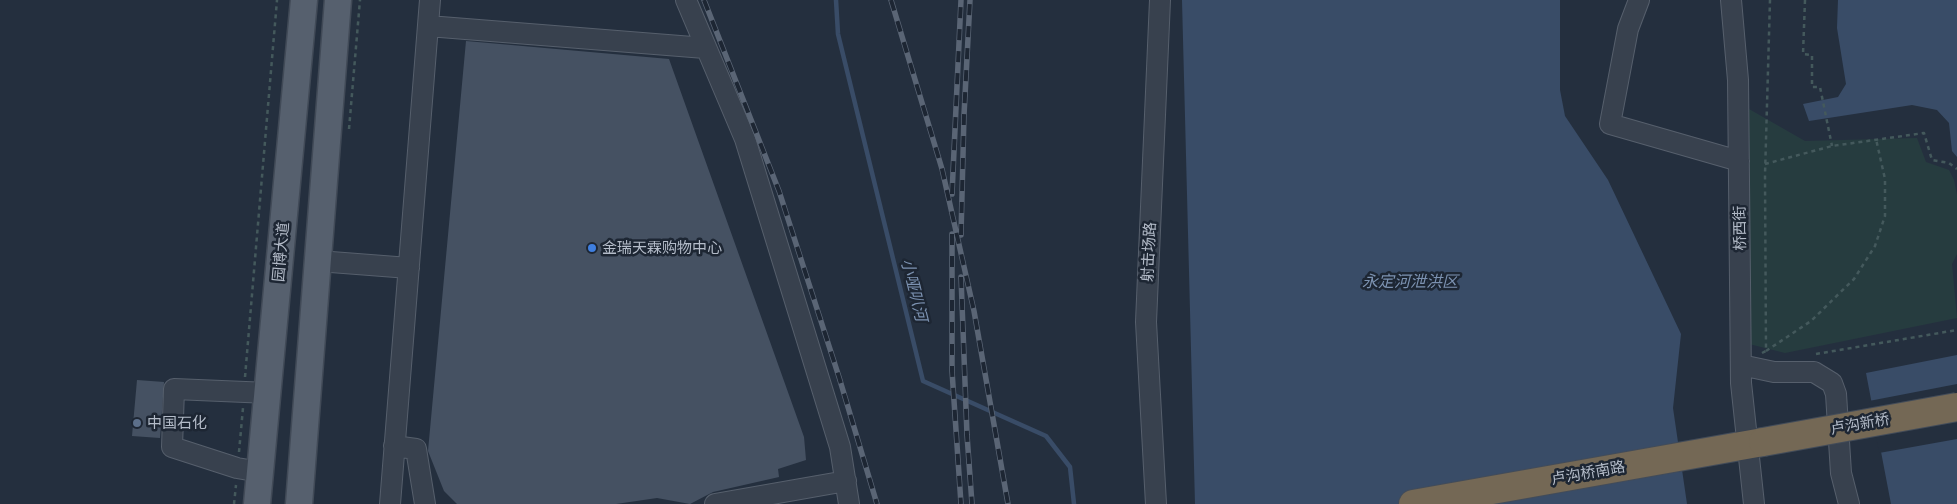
<!DOCTYPE html>
<meta charset="utf-8">
<style>
body{margin:0}
canvas{display:block;background:#242f3e}
</style>
<canvas width="1957" height="504"></canvas>
<script>
const ctx = document.querySelector('canvas').getContext('2d');
ctx.lineJoin = 'round';
function paint(path, color) {
  ctx.fillStyle = color;
  ctx.fill(path, 'evenodd');
}
function shape(rows) {
  const path = new Path2D();
  for (const r of rows) {
    path.moveTo(r[0], r[1]);
    for (let i = 2; i < r.length; i += 2) path.lineTo(r[i], r[i + 1]);
  }
  return path;
}
function strokePath(path, color, width, dash) {
  ctx.strokeStyle = color;
  ctx.lineWidth = width;
  ctx.lineCap = dash ? 'butt' : 'round';
  ctx.setLineDash(dash || []);
  ctx.stroke(path);
}
function label(font, color, halo, rows, align = 'center') {
  ctx.font = font + ' Lato,"Noto Sans SC",sans-serif';
  ctx.lineWidth = 5;
  ctx.setLineDash([]);
  ctx.textBaseline = 'middle';
  ctx.strokeStyle = halo;
  ctx.fillStyle = color;
  for (const [text, x, y, turn = 0] of rows) {
    ctx.save();
    ctx.translate(x, y);
    ctx.rotate((+turn || 0) * Math.PI / 180);
    ctx.textAlign = isNaN(turn) ? turn : align;
    if (halo) ctx.strokeText(text, 0, 0);
    ctx.fillText(text, 0, 0);
    ctx.restore();
  }
}
const green = shape([
 [1749,109,1805,141,1917,138,1926,162,1949,170,1954,180,1957,195,1957,254,1952,264,1957,318,1785,353,1749,344]
]);
const water = shape([
 [1182,0,1560,0,1560,90,1565,116,1608,180,1681,334,1673,408,1687,504,1195,504],
 [1838,0,1957,0,1957,157,1952,151,1949,123,1937,110,1912,105,1809,121,1803,104,1838,97,1846,84,1837,28],
 [1957,355,1957,504,1891,504,1866,373]
]);
const pier = shape([
 [1957,384,1957,439,1879,453,1869,401]
]);
const stream = shape([
 [836,0,838,34,923,381,1046,436,1070,467,1074,504]
]);
const building = shape([
 [466,41,669,59,804,437,806,460,778,469,779,477,713,492,690,504,657,498,616,504,457,504,444,491,428,451],
 [137,380,164,382,160,438,132,436]
]);
const path = shape([
 [1805,0,1803,54,1812,55,1812,87,1820,87,1832,146],
 [349,129,360,0],
 [1765,164,1832,146,1924,133,1932,160,1949,163,1957,169],
 [1766,351,1811,321,1854,279,1875,246,1885,216,1885,179,1876,139],
 [1762,353,1766,351,1765,175,1770,0],
 [1816,354,1957,330],
 [245,377,277,0],
 [239,452,243,408],
 [234,504,236,485]
]);
const minor = shape([
 [686,0,745,139,840,447,849,504],
 [1639,0,1628,29,1610,124,1739,161],
 [1731,0,1738,80,1741,383,1754,504],
 [428,26,705,48],
 [318,261,409,268],
 [1741,365,1774,372,1814,372,1832,383,1836,394,1841,473,1849,504],
 [394,446,416,449,425,504],
 [260,472,237,468,172,447,174,389,269,393],
 [390,504,430,0],
 [715,504,846,481],
 [1156,504,1146,322,1160,0]
]);
const major = shape([
 [257,504,304,0],
 [299,504,338,0]
]);
const highway = shape([
 [1413,504,1763,442]
]);
const rail = shape([
 [704,0,779,191,839,377,877,504],
 [891,0,942,169,974,311,1008,504],
 [952,194,961,0],
 [952,234,952,371,961,504],
 [961,235,964,115,970,0],
 [961,277,967,435,972,504]
]);
const highwayBridge = shape([
 [1763,442,1957,407]
]);
const markers = [
 [592,248,5,"#3f7fe0"],
 [137,423,5,"#5c6f8a"]
];
const streetNames = [
 ["桥西街",1740,228,-91],
 ["园博大道",281,252,-85],
 ["射击场路",1149,252,-87],
 ["卢沟新桥",1860,424,-10],
 ["卢沟桥南路",1588,473,-10]
];
const poiNames = [
 ["金瑞天霖购物中心",602,248],
 ["中国石化",147,423]
];
const waterNames = [
 ["永定河泄洪区",1410,282],
 ["小哑叭河",914,290,76]
];
paint(green, '#263c3f');
paint(water, '#394c67');
paint(pier, '#242f3e');
strokePath(stream, '#394c67', 4.5);
paint(building, '#455162');
strokePath(minor, '#565f6c', 22);
strokePath(major, '#414a57', 29);
strokePath(highway, '#434c59', 30);
strokePath(path, '#44595c', 2.5, [4, 4]);
strokePath(minor, '#38414e', 20);
strokePath(major, '#56606e', 26);
strokePath(highway, '#746855', 28);
strokePath(rail, '#5a6575', 5.5);
strokePath(rail, '#1d2633', 4, [11]);
strokePath(highwayBridge, '#434c59', 30, []);
strokePath(highwayBridge, '#746855', 28);
for (const [x, y, r, color] of markers) {
  const dot = new Path2D();
  dot.arc(x, y, r, 0, 2 * Math.PI);
  ctx.fillStyle = color;
  ctx.fill(dot);
  strokePath(dot, '#1d2633', 2);
}
label('15px', '#b4bcc9', '#1d2633', streetNames);
label('15px', '#b4bcc9', '#1d2633', poiNames, 'left');
label('italic 16px', '#7c92b1', '#1d2633', waterNames);
</script>
